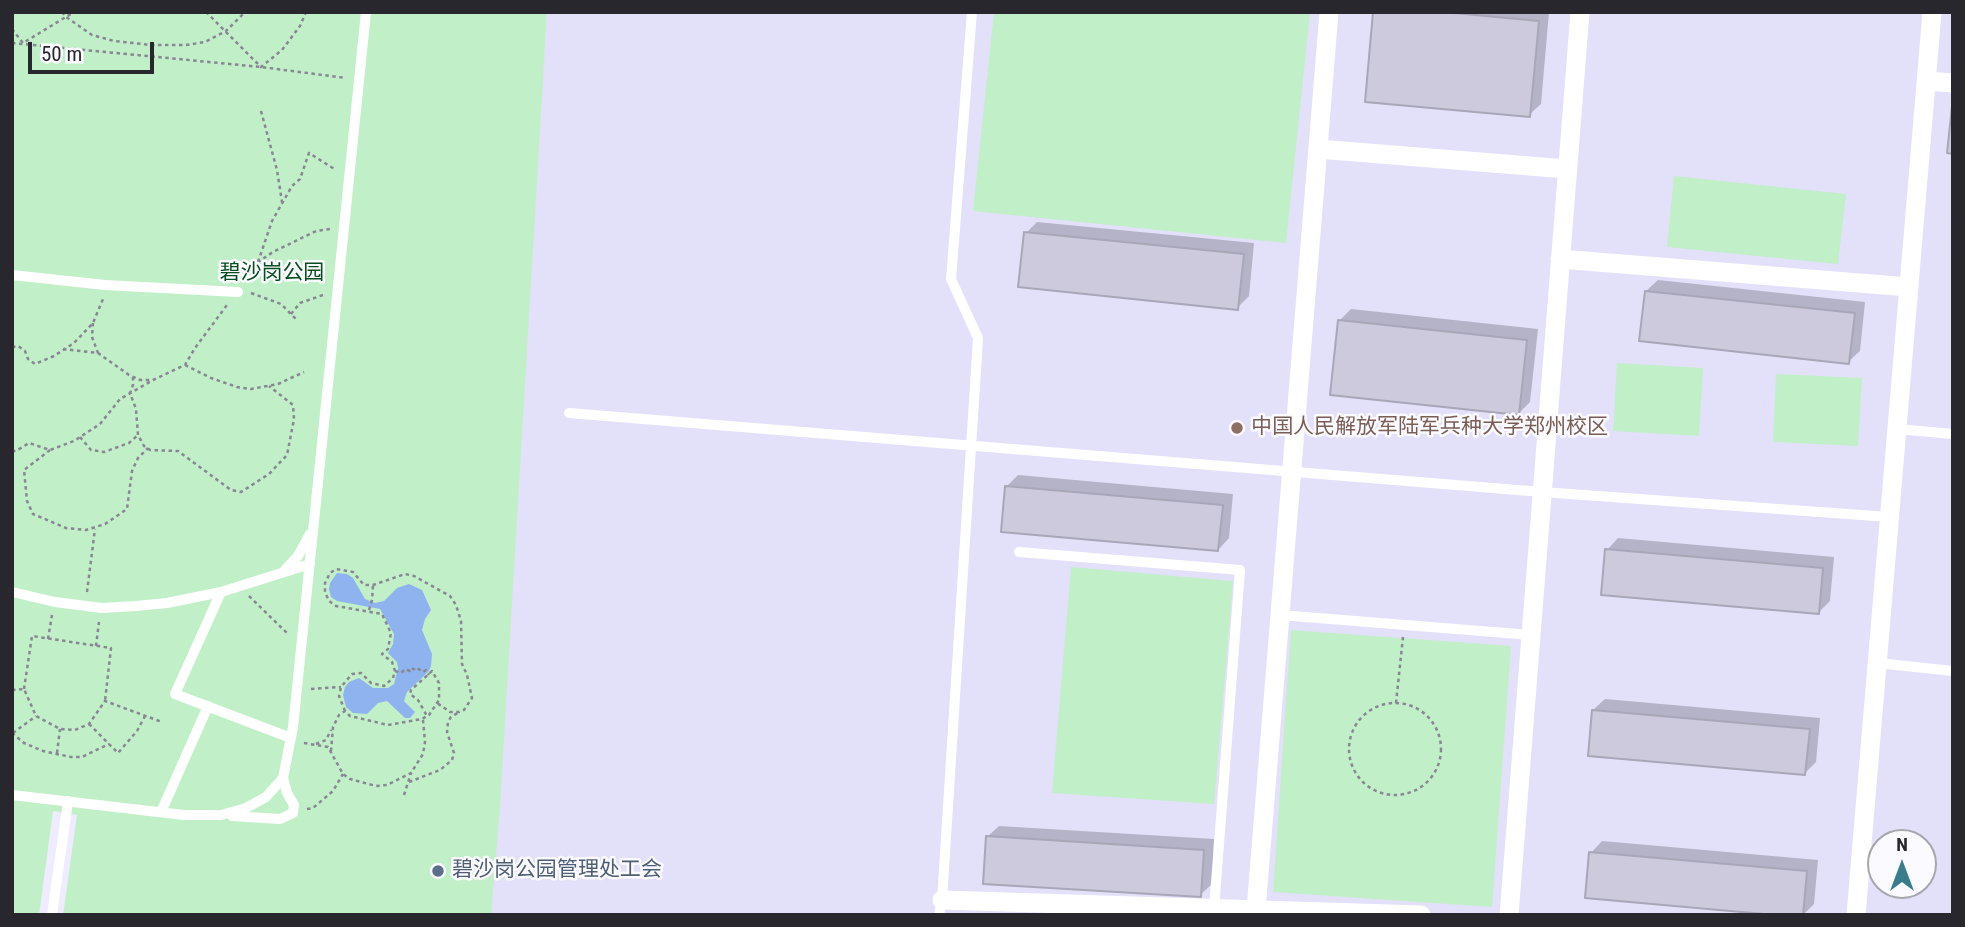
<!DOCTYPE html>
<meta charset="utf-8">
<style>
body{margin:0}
#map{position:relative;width:1965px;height:927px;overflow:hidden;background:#eeecfe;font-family:"Roboto Condensed",sans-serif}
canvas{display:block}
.frame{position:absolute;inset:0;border:14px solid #27272d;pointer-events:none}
.north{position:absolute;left:1867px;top:829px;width:70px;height:70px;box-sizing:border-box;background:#fbfbff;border:2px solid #a6a6ab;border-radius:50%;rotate:0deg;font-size:19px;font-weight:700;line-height:28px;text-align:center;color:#27272d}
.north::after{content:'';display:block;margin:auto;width:24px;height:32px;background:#397c8c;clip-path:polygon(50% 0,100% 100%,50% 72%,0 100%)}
.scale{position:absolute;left:28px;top:42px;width:126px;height:32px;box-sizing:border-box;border:4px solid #27272d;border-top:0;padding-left:9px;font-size:21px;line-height:24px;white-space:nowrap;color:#27272d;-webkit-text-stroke:5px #fbfbff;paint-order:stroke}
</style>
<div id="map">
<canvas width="1965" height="927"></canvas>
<div class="frame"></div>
<div class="north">N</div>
<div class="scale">50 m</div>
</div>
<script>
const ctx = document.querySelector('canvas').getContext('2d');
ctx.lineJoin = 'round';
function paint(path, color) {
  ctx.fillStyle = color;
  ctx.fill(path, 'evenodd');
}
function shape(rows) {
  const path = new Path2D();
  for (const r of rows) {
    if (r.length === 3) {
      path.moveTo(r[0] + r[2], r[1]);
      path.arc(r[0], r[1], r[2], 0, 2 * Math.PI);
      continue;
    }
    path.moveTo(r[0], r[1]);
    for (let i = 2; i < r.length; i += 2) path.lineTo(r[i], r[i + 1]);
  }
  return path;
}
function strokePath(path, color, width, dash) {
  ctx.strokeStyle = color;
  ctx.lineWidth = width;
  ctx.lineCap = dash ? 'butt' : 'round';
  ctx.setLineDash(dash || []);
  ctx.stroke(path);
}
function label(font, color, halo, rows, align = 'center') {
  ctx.font = font + ' "Roboto Condensed","Noto Sans SC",sans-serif';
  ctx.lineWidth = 5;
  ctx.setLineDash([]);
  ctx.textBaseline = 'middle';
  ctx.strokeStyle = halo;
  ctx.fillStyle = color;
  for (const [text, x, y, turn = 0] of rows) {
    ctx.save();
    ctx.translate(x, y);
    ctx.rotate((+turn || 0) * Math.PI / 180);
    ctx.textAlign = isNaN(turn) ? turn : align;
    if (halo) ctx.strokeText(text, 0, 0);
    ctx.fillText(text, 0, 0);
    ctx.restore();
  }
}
const built = shape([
 [547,12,1953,12,1953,915,490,915],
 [1881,843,1923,843,1923,885,1881,885]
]);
const green = shape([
 [12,12,547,12,500,806,491,915,63,915,77,815,53,811,39,915,12,915],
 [994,12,1310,12,1286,243,973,211],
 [1674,176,1846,194,1838,264,1667,247],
 [1617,363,1703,368,1699,436,1613,431],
 [1776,374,1862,378,1858,446,1773,442],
 [1071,567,1233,581,1214,804,1052,793],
 [1291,630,1511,646,1492,907,1273,892]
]);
const water = shape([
 [337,573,347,574,353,578,365,599,375,603,384,601,397,588,409,584,422,590,431,610,425,619,422,630,432,654,431,666,429,671,407,692,404,701,415,712,410,718,405,718,387,701,378,703,367,714,353,713,346,707,343,695,345,687,349,682,359,678,373,688,388,688,394,684,398,668,397,662,388,653,393,644,394,634,380,609,337,601,331,597,329,589,330,583]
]);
const shadow = shape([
 [1375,12,1549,12,1541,104,1529,115],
 [1037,222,1254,243,1249,296,1237,308,1026,233],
 [1658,280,1865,302,1860,351,1848,362,1646,291],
 [1351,309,1538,329,1530,402,1519,413,1339,321],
 [1018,475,1233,494,1229,538,1218,550,1006,487],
 [1618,538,1834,557,1830,601,1818,613,1607,550],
 [1605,699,1820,718,1816,762,1805,773,1593,710],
 [999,826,1214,839,1212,884,1200,895,987,837],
 [1602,841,1818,860,1814,904,1803,915,1795,915,1591,853]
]);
const building = shape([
 [1373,12,1443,12,1539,21,1530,117,1365,102,1373,12],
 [1952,106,1953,106,1953,154,1947,153,1952,106],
 [1024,232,1244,254,1238,310,1018,287,1024,232],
 [1645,291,1855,313,1849,364,1639,341,1645,291],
 [1338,320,1527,340,1519,415,1330,395,1338,320],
 [1005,486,1223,505,1218,551,1001,532,1005,486],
 [1605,549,1823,568,1819,614,1601,595,1605,549],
 [1592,710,1810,729,1805,775,1588,756,1592,710],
 [986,836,1204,850,1201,897,983,884,986,836],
 [1589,852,1807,871,1803,915,1775,915,1585,898,1589,852]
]);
const path = shape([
 [62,12,66,17,92,35,114,41,151,45,186,45,205,42,226,31,245,12],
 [206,12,261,67,282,50,300,26,306,12],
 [12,29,23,43,74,12],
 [12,43,261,67,346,78],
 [261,111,277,170,282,202],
 [258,262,272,221,292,186,300,179,309,153,336,170],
 [246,280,258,262,273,252,316,231,330,229],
 [251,293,281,304,296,319],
 [291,314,300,303,323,295],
 [93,323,92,337,98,353],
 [12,347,18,346,25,351,28,359,35,364,54,356,74,343,93,323,103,299],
 [63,349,98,353,129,375,140,380,150,380],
 [185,365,211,378,237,387,251,389,278,384,304,372],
 [133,377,133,385,130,393,136,409,138,435,144,446,150,450,178,451,231,490,241,492,269,474,287,455,294,419,293,405,269,386],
 [80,437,91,450,104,452,129,443,138,435],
 [50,450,24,470,27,501,33,514,66,528,86,530,105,524,127,509,132,471,138,458,148,448],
 [12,451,16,451,29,443,50,450,74,441,100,424,120,399,153,380,185,365,195,348,227,305],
 [87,592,95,529],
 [249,596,289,635],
 [369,610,372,600,373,586],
 [48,639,52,615],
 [96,646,99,622],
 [395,671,401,673,405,669,410,671,412,668,416,671,419,669,423,672,426,670,429,675],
 [24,689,32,636,111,648,105,701],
 [311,689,341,687],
 [12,690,24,689,36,716,60,729,75,730,89,724,105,701,162,722],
 [1395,749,46],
 [1396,703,1403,637],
 [345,711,339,696,341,687,352,674,361,673,371,683,384,686,393,678,395,671,392,662,382,654,388,649,391,633,382,614,336,606,329,601,325,592,325,583,330,573,336,569,353,572,364,585,373,585,405,574,414,576,450,596,456,605,461,621,462,664,467,675,472,698,464,710,459,712,450,712,437,703],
 [89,724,118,753,137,731,145,716],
 [12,733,24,743,43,751,71,757,82,757,109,744],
 [13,733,36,716],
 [304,743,328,747,343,774,350,779,376,786,387,785,411,773,423,754,425,742,423,720],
 [316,744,326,740,331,730],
 [331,751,333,727,339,715,345,711,350,716,388,725,422,719,429,715,439,700,439,683,432,671,411,690,410,694,418,700,427,716],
 [57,753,60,729],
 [409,782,440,770,452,760,454,753,447,732,448,722,451,717,459,712],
 [404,795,411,773],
 [307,809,313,808,333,791,343,774]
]);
const lane = shape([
 [12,275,105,285,238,292],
 [569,413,1542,492,1889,517],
 [1897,429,1953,434],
 [1019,552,1240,570,1214,909],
 [285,570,298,556,310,534],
 [12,592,55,602,102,608,136,606,167,603,221,592,310,564],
 [221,592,175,694,291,738],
 [1280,615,1531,635],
 [1877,663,1953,671],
 [12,795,184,815,221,815,246,808,266,797,283,778,293,727,366,12],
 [161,812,208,706],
 [232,816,280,819,293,813,294,805,287,793,283,778],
 [52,915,68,801],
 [939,915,942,900,978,338,951,279,972,12]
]);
const street = shape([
 [1926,81,1953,83],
 [1318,149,1567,169],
 [1560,259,1909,287],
 [942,900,1421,915],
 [1256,910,1329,12],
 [1509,915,1580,12],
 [1856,915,1932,12]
]);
const markers = [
 [1237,428,7,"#8d6e63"],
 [438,871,7,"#5c6f8a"]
];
const parkNames = [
 ["碧沙岗公园",272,274]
];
const educationNames = [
 ["中国人民解放军陆军兵种大学郑州校区",1251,428]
];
const serviceNames = [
 ["碧沙岗公园管理处工会",452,871]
];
paint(built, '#e3e0f9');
paint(green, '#c1efc8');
paint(water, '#8eb3ef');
paint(shadow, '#0003');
paint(building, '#cccadc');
strokePath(building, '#a8a6b7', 2);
strokePath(path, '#888793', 2.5, [3.5, 3.5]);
strokePath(lane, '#fff', 10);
strokePath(street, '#fff', 19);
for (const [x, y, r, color] of markers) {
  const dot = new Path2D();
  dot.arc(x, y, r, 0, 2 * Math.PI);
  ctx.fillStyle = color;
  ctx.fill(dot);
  strokePath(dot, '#fbfbff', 2.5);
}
label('21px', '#044d1f', '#fbfbff', parkNames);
label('21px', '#785e54', '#fbfbff', educationNames, 'left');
label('21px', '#4e5e75', '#fbfbff', serviceNames, 'left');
</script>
